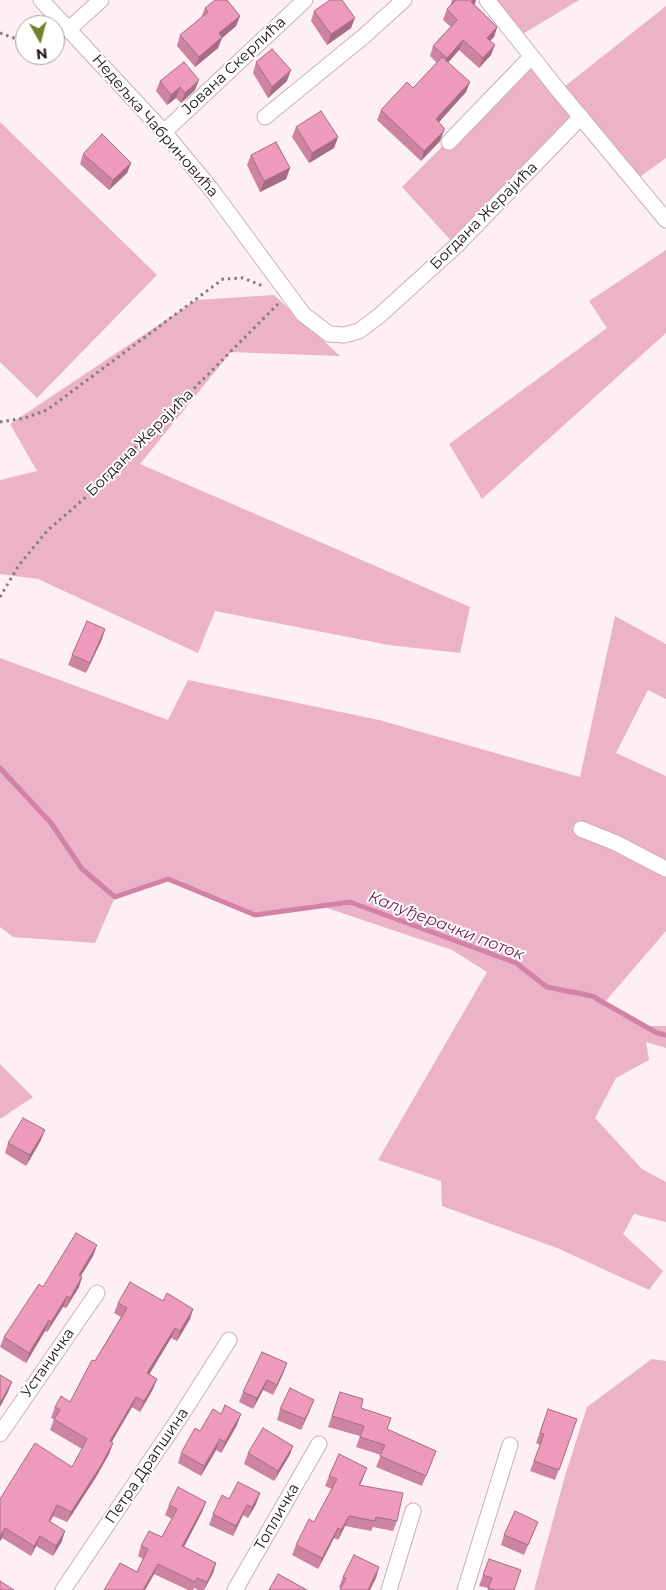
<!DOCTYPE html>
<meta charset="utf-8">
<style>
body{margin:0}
#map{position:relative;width:666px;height:1590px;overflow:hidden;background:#fdeff4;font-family:Montserrat,sans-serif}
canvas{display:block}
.north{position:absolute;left:15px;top:15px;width:50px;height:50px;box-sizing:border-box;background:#fff;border:1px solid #a4a0a2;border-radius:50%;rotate:173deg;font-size:14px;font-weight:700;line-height:20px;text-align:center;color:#1c1216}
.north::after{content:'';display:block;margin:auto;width:18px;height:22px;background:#76802c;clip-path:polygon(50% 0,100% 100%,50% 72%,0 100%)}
</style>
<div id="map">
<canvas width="666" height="1590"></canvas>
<div class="north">N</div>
</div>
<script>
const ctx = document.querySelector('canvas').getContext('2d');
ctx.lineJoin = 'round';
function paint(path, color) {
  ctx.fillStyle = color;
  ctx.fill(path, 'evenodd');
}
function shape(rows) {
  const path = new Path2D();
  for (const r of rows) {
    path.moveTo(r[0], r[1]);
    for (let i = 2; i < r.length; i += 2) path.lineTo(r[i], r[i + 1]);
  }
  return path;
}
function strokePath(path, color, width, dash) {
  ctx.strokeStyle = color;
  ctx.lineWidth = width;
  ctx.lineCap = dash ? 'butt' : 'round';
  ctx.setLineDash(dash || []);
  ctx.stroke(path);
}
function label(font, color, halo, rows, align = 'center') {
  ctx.font = font + ' Montserrat,sans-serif';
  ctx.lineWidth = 4;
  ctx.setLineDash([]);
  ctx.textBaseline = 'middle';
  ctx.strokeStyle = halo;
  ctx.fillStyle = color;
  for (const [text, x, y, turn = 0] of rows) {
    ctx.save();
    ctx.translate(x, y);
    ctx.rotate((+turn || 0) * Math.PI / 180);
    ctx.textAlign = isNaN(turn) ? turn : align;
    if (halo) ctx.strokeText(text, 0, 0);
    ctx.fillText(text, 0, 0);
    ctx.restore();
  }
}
const green = shape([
 [487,0,579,0,516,38],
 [666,6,666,158,634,181,581,117,456,246,402,187,531,57,559,91],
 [0,122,157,275,37,398,0,362],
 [666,250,666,333,482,499,449,444,607,328,589,301],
 [274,295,340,356,231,352,140,464,470,607,460,653,389,645,215,611,198,653,38,579,0,574,0,480,37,471,10,424,196,300],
 [615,616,666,644,666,699,648,690,616,753,666,776,666,931,604,1003,644,1026,666,1026,666,1048,646,1042,649,1060,616,1078,595,1118,642,1169,666,1182,666,1222,634,1214,623,1234,663,1271,649,1290,557,1248,442,1206,441,1181,378,1160,487,972,452,950,315,904,255,915,168,879,115,897,95,943,13,937,0,927,0,658,168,720,188,680,379,720,580,777],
 [0,1064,33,1097,0,1119],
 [652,1359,666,1361,666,1590,534,1590,565,1476,587,1407]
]);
const stream = shape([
 [0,768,51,823,82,869,115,897,168,879,255,915,350,902,516,963,547,987,592,996,657,1033,666,1035]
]);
const path = shape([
 [0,33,25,42],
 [0,422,25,418,47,410,223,279,243,278,263,286],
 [0,597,19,565,47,531,86,497,278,304]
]);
const street = shape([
 [41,0,164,132,211,189,303,314,329,334,344,335,359,331,379,316,456,246,581,117],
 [487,0,559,91,666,220],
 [69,29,101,0],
 [265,117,363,37,404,0],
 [164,132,305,0],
 [449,142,531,57],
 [581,829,616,843,666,869],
 [0,1434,97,1293],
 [63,1590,182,1414,229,1340],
 [235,1590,319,1444],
 [389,1590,413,1511],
 [465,1590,510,1445]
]);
const wall = shape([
 [452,0,476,0,474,4,497,27,494,37,490,41,491,55,479,68,459,50,448,63,466,92,438,122,440,141,421,161,377,120,381,110,413,88,437,63,430,56,433,46,451,27,443,20,447,9,450,6],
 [205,8,240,16,236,26,222,38,218,48,195,67,177,46,180,35,201,18],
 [314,11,351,28,327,45,311,21],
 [256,62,287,81,268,98,253,73],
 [160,81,195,90,181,103,176,98,167,105,156,91],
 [296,127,338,137,334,148,309,163,292,137],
 [83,154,131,163,127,173,109,190,80,164],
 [251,155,290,168,286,179,260,192,247,165],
 [105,629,102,639,86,673,68,665,72,655],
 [41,1140,26,1166,5,1153,8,1143],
 [97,1245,93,1256,81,1276,82,1277,79,1287,66,1308,63,1307,47,1332,45,1331,26,1363,0,1347,4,1337,43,1287],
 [163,1301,193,1309,190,1319,177,1341,171,1338,149,1375,157,1379,153,1389,140,1412,132,1407,111,1442,109,1454,96,1477,67,1522,53,1516,50,1522,62,1541,53,1556,36,1546,31,1556,2,1538,0,1541,0,1499,72,1467,82,1449,50,1430,54,1419,51,1418,55,1407,70,1402,121,1317,114,1313,118,1303],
 [262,1352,283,1374,273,1395,263,1390,253,1409,239,1402,243,1392],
 [340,1392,387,1429,432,1461,422,1486,376,1467,381,1455,356,1447,360,1436,328,1427],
 [280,1409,310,1410,301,1430,277,1420],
 [548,1409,577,1419,555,1480,530,1471,540,1445,536,1443],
 [237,1425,221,1453,216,1450,201,1476,178,1463,181,1453,200,1431],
 [293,1446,289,1456,274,1481,244,1464,248,1453],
 [329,1476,363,1478,360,1485,397,1521,393,1531,373,1527,371,1531,345,1526,338,1540,334,1538,318,1569,292,1555,296,1545,314,1522,332,1489,325,1486],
 [260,1493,256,1504,248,1518,243,1515,233,1536,209,1525,213,1514],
 [206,1502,202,1512,184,1547,216,1563,213,1573,204,1590,198,1590,194,1588,193,1590,188,1590,154,1574,145,1590,104,1590,137,1572,143,1559,138,1556,141,1546,162,1537,172,1519,165,1515,169,1505],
 [538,1522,524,1555,501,1545,504,1535],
 [489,1559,514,1590,487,1590,488,1588,479,1586],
 [343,1577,376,1578,341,1588,339,1587]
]);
const shadedWall = shape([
 [473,0,476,0,474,6,471,2],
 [240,16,236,26,222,38,218,48,195,67,199,57,219,33],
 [355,18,351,28,327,45,331,34],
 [497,27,494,37,483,48,487,38],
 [463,40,459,50,443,68,447,58],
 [495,45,491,55,479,68,483,58],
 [291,70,287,81,268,98,272,87],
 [199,80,195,90,181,103,185,93],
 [470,82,466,92,432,130,436,119],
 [180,87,176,98,167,105,171,95],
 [444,131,440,141,421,161,424,151],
 [338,137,334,148,309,163,312,153],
 [131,163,127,173,109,190,113,180],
 [290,168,286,179,260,192,264,181],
 [105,629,102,639,86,673,90,663],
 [45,1130,41,1140,26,1166,30,1155],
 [97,1245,93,1256,75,1285,79,1275],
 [82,1277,79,1287,66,1308,70,1298],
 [67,1296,63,1307,47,1332,51,1322],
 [193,1309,190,1319,177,1341,180,1331],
 [49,1320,45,1331,26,1363,29,1353],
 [175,1328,171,1338,143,1384,147,1373],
 [287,1363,283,1374,273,1395,277,1385],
 [157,1379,153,1389,140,1412,144,1401],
 [267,1380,263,1390,253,1409,257,1398],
 [12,1382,8,1392,0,1407,0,1403],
 [136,1397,132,1407,106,1452,110,1441],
 [314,1400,310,1410,301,1430,305,1419],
 [241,1414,237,1425,221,1453,225,1442],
 [220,1439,216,1450,201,1476,204,1466],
 [113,1443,109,1454,96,1477,67,1522,71,1512],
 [293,1446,289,1456,274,1481,278,1471],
 [367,1468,363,1478,355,1495,359,1485],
 [260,1493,256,1504,248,1518,252,1507],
 [206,1502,202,1512,179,1556,182,1546],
 [57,1505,53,1516,45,1531,49,1521],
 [247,1505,243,1515,233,1536,236,1526],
 [349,1516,345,1526,338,1540,341,1530],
 [5,1528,2,1538,0,1541,0,1537],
 [338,1528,334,1538,318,1569,322,1558],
 [65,1531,62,1541,53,1556,56,1546],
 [40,1536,36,1546,31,1556,34,1546],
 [216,1563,213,1573,204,1590,207,1582],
 [158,1564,154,1574,145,1590,143,1590],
 [379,1567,376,1578,370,1590,368,1590]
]);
const building = shape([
 [215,0,227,0,240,16,219,33,222,37,199,57,180,35,208,12,205,8,215,0],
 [330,0,342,0,355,18,331,34,314,11,330,0],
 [455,0,473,0,471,2,497,27,487,38,495,45,483,58,463,40,447,58,433,46,457,20,447,9,455,1,455,0],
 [272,49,291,70,272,87,256,62,272,49],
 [442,57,470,82,436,119,444,128,444,131,424,151,381,110,407,82,413,88,442,57],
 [184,62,199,80,185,93,180,87,171,95,160,81,184,62],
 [321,111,338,137,312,153,296,127,321,111],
 [102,134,131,163,113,180,83,154,102,134],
 [276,142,290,168,264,181,251,155,276,142],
 [87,621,105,629,90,663,72,655,87,621],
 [23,1118,45,1130,30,1155,8,1143,23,1118],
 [76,1233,97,1245,79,1275,82,1277,70,1298,67,1296,51,1322,49,1320,29,1353,4,1337,39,1284,43,1287,76,1233],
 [130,1282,163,1301,167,1293,193,1309,180,1331,175,1328,147,1373,157,1379,144,1401,136,1397,110,1441,113,1443,100,1467,71,1512,57,1505,49,1521,65,1531,56,1546,40,1536,34,1546,5,1528,0,1537,0,1499,35,1443,72,1467,87,1439,54,1419,60,1410,55,1407,61,1396,70,1402,92,1360,95,1361,127,1308,118,1303,130,1282],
 [262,1352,287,1363,277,1385,267,1380,257,1398,243,1392,262,1352],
 [0,1375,12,1382,0,1403,0,1375],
 [290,1388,314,1400,305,1419,280,1409,290,1388],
 [340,1392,363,1399,361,1408,391,1418,387,1429,436,1451,426,1476,380,1456,385,1445,360,1437,364,1426,332,1416,340,1392],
 [225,1405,241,1414,225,1442,220,1439,204,1466,181,1453,195,1428,200,1431,213,1409,221,1414,225,1405],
 [548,1409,577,1419,559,1470,534,1461,544,1434,540,1433,548,1409],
 [263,1428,293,1446,278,1471,248,1453,263,1428],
 [339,1454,367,1468,359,1485,403,1493,397,1521,376,1517,375,1521,349,1516,341,1530,338,1528,322,1558,296,1545,309,1519,314,1522,337,1479,329,1476,339,1454],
 [238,1482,260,1493,252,1507,247,1505,236,1526,213,1514,222,1495,229,1499,238,1482],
 [178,1487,206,1502,182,1546,216,1563,207,1582,197,1578,195,1582,158,1564,143,1590,104,1590,120,1563,137,1572,148,1549,141,1546,149,1531,162,1537,177,1509,169,1505,178,1487],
 [515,1511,538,1522,528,1545,504,1535,515,1511],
 [354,1555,379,1567,368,1590,340,1590,346,1578,343,1577,354,1555],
 [489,1559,521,1570,514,1590,495,1590,488,1588,492,1578,483,1575,489,1559],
 [278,1574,307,1590,269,1590,278,1574],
 [0,1581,14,1590,0,1590,0,1581]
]);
const streetNames = [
 ["Јована Скерлића",234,66,-43],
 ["Недељка Чабриновића",155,126,49],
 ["Богдана Жерајића",484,216,-45],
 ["Богдана Жерајића",140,443,-45],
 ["Устаничка",48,1363,-55],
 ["Петра Драпшина",147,1466,-56],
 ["Топличка",277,1517,-60]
];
const waterNames = [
 ["Калуђерачки поток",446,926,21]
];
paint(green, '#ebb2c8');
strokePath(stream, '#d282a3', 5);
strokePath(street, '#cdaeba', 17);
strokePath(path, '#857a7e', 3, [2.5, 4]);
strokePath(street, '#fff', 15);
paint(wall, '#cc84a1');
paint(shadedWall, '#a66c83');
paint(building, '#ed9abb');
strokePath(building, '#a66c83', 1);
label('15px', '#1c1216', '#fff', streetNames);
label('italic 16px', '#771849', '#fff', waterNames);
</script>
